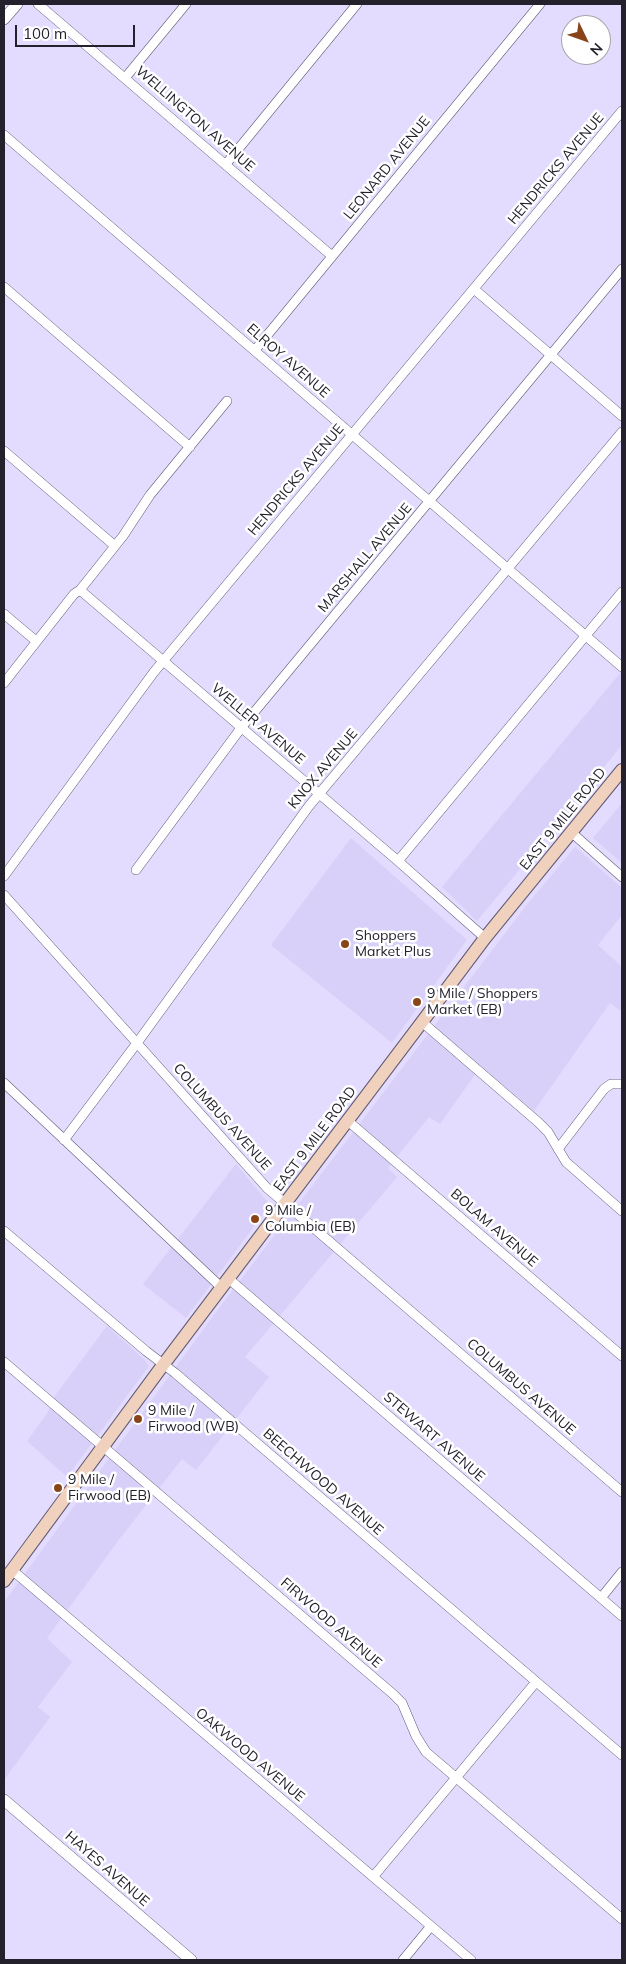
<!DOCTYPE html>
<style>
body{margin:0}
#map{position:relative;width:626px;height:1964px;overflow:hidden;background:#e3dcfe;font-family:Mulish,sans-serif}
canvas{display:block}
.frame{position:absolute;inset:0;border:5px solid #24212d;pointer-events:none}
.north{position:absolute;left:561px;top:15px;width:50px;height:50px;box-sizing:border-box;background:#fff;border:1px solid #a7a6ab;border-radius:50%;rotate:132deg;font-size:14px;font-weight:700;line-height:20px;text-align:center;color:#24212d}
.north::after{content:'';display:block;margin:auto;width:18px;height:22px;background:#89441a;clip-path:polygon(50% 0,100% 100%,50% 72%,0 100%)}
.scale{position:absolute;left:15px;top:25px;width:120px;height:22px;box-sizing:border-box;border:2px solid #24212d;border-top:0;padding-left:6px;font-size:15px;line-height:18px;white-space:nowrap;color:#24212d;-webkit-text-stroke:4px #fff;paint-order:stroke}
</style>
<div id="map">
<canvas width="626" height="1964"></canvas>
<div class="frame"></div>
<div class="north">N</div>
<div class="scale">100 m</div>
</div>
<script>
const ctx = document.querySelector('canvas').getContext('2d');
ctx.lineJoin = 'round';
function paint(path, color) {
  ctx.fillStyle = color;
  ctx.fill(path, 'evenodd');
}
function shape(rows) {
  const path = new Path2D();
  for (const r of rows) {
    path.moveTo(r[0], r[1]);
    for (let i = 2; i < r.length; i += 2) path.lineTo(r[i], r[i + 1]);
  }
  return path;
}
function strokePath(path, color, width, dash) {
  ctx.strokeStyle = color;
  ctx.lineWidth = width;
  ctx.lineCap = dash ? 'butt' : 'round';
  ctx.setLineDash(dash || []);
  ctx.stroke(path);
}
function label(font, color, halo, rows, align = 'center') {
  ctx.font = font + ' Mulish,sans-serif';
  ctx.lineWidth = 5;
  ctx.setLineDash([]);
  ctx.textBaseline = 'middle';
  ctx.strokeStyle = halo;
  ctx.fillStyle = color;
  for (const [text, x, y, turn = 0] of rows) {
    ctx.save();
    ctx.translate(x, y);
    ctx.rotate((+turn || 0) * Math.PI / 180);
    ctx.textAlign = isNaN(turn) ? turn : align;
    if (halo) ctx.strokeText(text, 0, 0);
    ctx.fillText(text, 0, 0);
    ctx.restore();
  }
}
const built = shape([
 [622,671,622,745,477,921,442,887],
 [622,803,622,863,593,838],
 [351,838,467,940,392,1043,271,945],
 [575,847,622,888,622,915,598,945,622,967,622,1012,610,1003,534,1111,481,1066,440,1124,429,1117,388,1168,397,1177,245,1357,269,1377,196,1470,182,1459,121,1537,47,1638,72,1662,38,1707,50,1717,4,1780,4,1602,219,1308,525,907],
 [236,1164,270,1205,186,1318,143,1284],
 [107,1326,144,1359,149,1366,67,1477,27,1441,48,1412,54,1397]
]);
const minor = shape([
 [38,4,332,256],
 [125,78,186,4],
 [4,135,622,667],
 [226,164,357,4],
 [4,287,190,447],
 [474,289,622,416],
 [255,350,540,4],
 [4,451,115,546],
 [80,590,398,861,485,938],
 [4,614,36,641],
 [4,683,74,594,80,590,123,536,150,495,227,401],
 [571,832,622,877],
 [398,861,622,592],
 [136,870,241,728,622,269],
 [4,876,154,672,622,111],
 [4,895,267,1188,622,1492],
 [422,1022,538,1122,548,1132,566,1162,622,1211],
 [4,1083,222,1288],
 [348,1121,622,1356],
 [64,1140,137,1043,309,806,622,432],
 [558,1149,604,1089,611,1084,622,1084],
 [4,1231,146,1351,175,1373,622,1755],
 [229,1279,622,1616],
 [4,1362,393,1694,402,1703,416,1736,426,1752,622,1919],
 [12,1570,471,1960],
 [601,1598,622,1572],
 [373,1877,536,1682],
 [403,1960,431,1926]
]);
const tertiary = shape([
 [4,19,17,4],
 [4,1800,191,1960]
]);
const secondary = shape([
 [4,1581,163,1365,422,1022,485,938,622,770]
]);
const markers = [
 [345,944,5,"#89441a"],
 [417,1002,5,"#89441a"],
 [255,1219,5,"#89441a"],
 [138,1419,5,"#89441a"],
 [58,1488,5,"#89441a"]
];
const streetNames = [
 ["WELLINGTON AVENUE",195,119,41],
 ["LEONARD AVENUE",387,168,-51],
 ["HENDRICKS AVENUE",556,169,-50],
 ["ELROY AVENUE",288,361,41],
 ["HENDRICKS AVENUE",296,480,-50],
 ["MARSHALL AVENUE",365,558,-50],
 ["WELLER AVENUE",258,724,40],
 ["KNOX AVENUE",323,769,-50],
 ["EAST 9 MILE ROAD",563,819,-51],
 ["COLUMBUS AVENUE",222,1117,48],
 ["EAST 9 MILE ROAD",315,1139,-53],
 ["BOLAM AVENUE",494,1228,41],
 ["COLUMBUS AVENUE",521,1387,41],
 ["STEWART AVENUE",434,1437,41],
 ["BEECHWOOD AVENUE",323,1482,41],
 ["FIRWOOD AVENUE",331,1623,41],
 ["OAKWOOD AVENUE",250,1755,40],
 ["HAYES AVENUE",107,1869,41]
];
const poiNames = [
 ["Shoppers",355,936],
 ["Market Plus",355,952],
 ["9 Mile / Shoppers",427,994],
 ["Market (EB)",427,1010],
 ["9 Mile /",265,1211],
 ["Columbia (EB)",265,1227],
 ["9 Mile /",148,1411],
 ["Firwood (WB)",148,1427],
 ["9 Mile /",68,1480],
 ["Firwood (EB)",68,1496]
];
paint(built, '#d8d0f9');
strokePath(minor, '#5f5975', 10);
strokePath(tertiary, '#5f5975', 12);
strokePath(secondary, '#5f5975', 14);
strokePath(minor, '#fff', 9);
strokePath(tertiary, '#fff', 11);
strokePath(secondary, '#f0d1bd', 12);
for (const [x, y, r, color] of markers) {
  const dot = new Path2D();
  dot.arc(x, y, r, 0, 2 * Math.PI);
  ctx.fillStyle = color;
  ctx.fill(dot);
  strokePath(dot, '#fff', 2);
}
label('14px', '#24212d', '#fff', streetNames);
label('14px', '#24212d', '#fff', poiNames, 'left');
</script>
